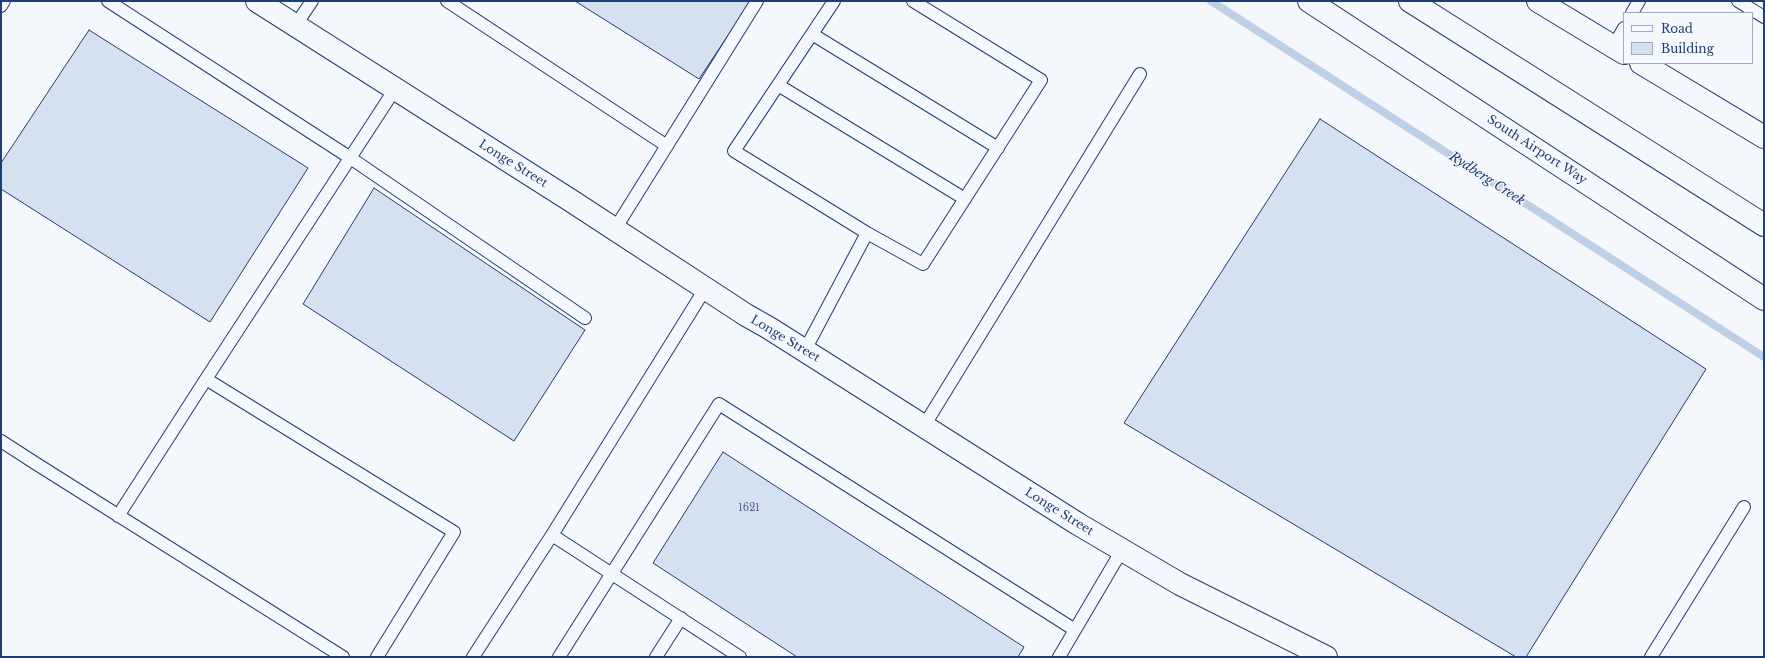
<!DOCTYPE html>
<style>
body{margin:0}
#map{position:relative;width:1765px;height:658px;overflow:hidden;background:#f4f7fb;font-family:"Libre Baskerville",serif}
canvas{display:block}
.frame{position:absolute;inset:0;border:2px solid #1d3f73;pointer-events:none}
.legend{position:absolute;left:1623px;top:12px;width:130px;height:52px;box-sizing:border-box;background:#f4f7fb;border:1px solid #9eadc5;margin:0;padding:5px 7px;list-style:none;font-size:12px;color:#1d3f73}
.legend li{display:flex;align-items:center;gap:8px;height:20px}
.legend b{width:20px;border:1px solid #9eadc5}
</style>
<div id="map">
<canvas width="1765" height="658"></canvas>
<div class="frame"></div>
<ul class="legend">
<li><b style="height:5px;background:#f4f7fb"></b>Road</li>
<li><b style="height:11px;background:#d5e0f0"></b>Building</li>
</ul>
</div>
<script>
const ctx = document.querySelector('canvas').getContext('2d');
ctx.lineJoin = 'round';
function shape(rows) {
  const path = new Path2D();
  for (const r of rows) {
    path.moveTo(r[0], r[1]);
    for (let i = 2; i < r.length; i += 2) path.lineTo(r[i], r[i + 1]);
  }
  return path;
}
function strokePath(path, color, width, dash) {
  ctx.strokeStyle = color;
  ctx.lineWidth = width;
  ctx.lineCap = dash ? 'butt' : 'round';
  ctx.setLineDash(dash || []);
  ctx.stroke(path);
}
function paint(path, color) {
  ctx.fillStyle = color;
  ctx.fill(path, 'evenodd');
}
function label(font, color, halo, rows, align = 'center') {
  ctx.font = font + ' "Libre Baskerville",serif';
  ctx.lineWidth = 3;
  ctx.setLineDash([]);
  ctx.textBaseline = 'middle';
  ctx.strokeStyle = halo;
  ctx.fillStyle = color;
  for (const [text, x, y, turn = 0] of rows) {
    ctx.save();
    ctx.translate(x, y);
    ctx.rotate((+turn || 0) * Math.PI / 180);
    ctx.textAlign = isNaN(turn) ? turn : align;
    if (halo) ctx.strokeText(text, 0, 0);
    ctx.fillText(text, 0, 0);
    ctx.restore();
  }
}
const stream = shape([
 [1211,1,1764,357]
]);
const building = shape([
 [575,1,751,1,699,79,575,1],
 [89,30,308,168,210,322,1,189,1,163,89,30],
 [1320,119,1706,369,1526,657,1516,657,1124,423,1320,119],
 [374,188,585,330,514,441,303,304,374,188],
 [723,452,1024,647,1018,657,797,657,653,563,723,452]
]);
const service = shape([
 [108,1,349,157,585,318],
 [447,1,667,146],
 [834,1,734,151,867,233,923,264,1041,80,913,1],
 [1738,1,1764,17],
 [1,6,4,1],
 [1632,13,1639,1],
 [295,26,312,1],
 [812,34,998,148],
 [1613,47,1624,28],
 [778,85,965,199],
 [615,229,757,1],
 [805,350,867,233],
 [924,426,1140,74],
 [1,441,35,463,343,657],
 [118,516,206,379],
 [552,535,740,657],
 [377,657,454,532,206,379,395,89],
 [473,657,552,535,705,289],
 [559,657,719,404,1075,630],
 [656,657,681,618],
 [1059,657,1122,550],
 [1651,657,1744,507]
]);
const minor = shape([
 [257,1,570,200,746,315,769,328,1078,524,1180,584,1326,657],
 [1538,1,1624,53],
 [1641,63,1764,137]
]);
const secondary = shape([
 [1309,1,1764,299],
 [1410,1,1764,225]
]);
const numberNames = [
 ["1621",749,508]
];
const streetNames = [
 ["South Airport Way",1537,150,33],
 ["Longe Street",513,164,32],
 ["Longe Street",785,339,31],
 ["Longe Street",1059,512,32]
];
const waterNames = [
 ["Rydberg Creek",1487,179,33]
];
strokePath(stream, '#bed0e5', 8);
paint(building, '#d5e0f0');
strokePath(building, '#1d3f73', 1);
strokePath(service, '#1d3f73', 14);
strokePath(minor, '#1d3f73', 24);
strokePath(secondary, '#1d3f73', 24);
strokePath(service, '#f4f7fb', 12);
strokePath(minor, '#f4f7fb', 22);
strokePath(secondary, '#f4f7fb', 22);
label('10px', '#4b6792', null, numberNames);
label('12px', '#1d3f73', '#f4f7fb', streetNames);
label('italic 13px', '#1d3f73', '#f4f7fb', waterNames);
</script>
